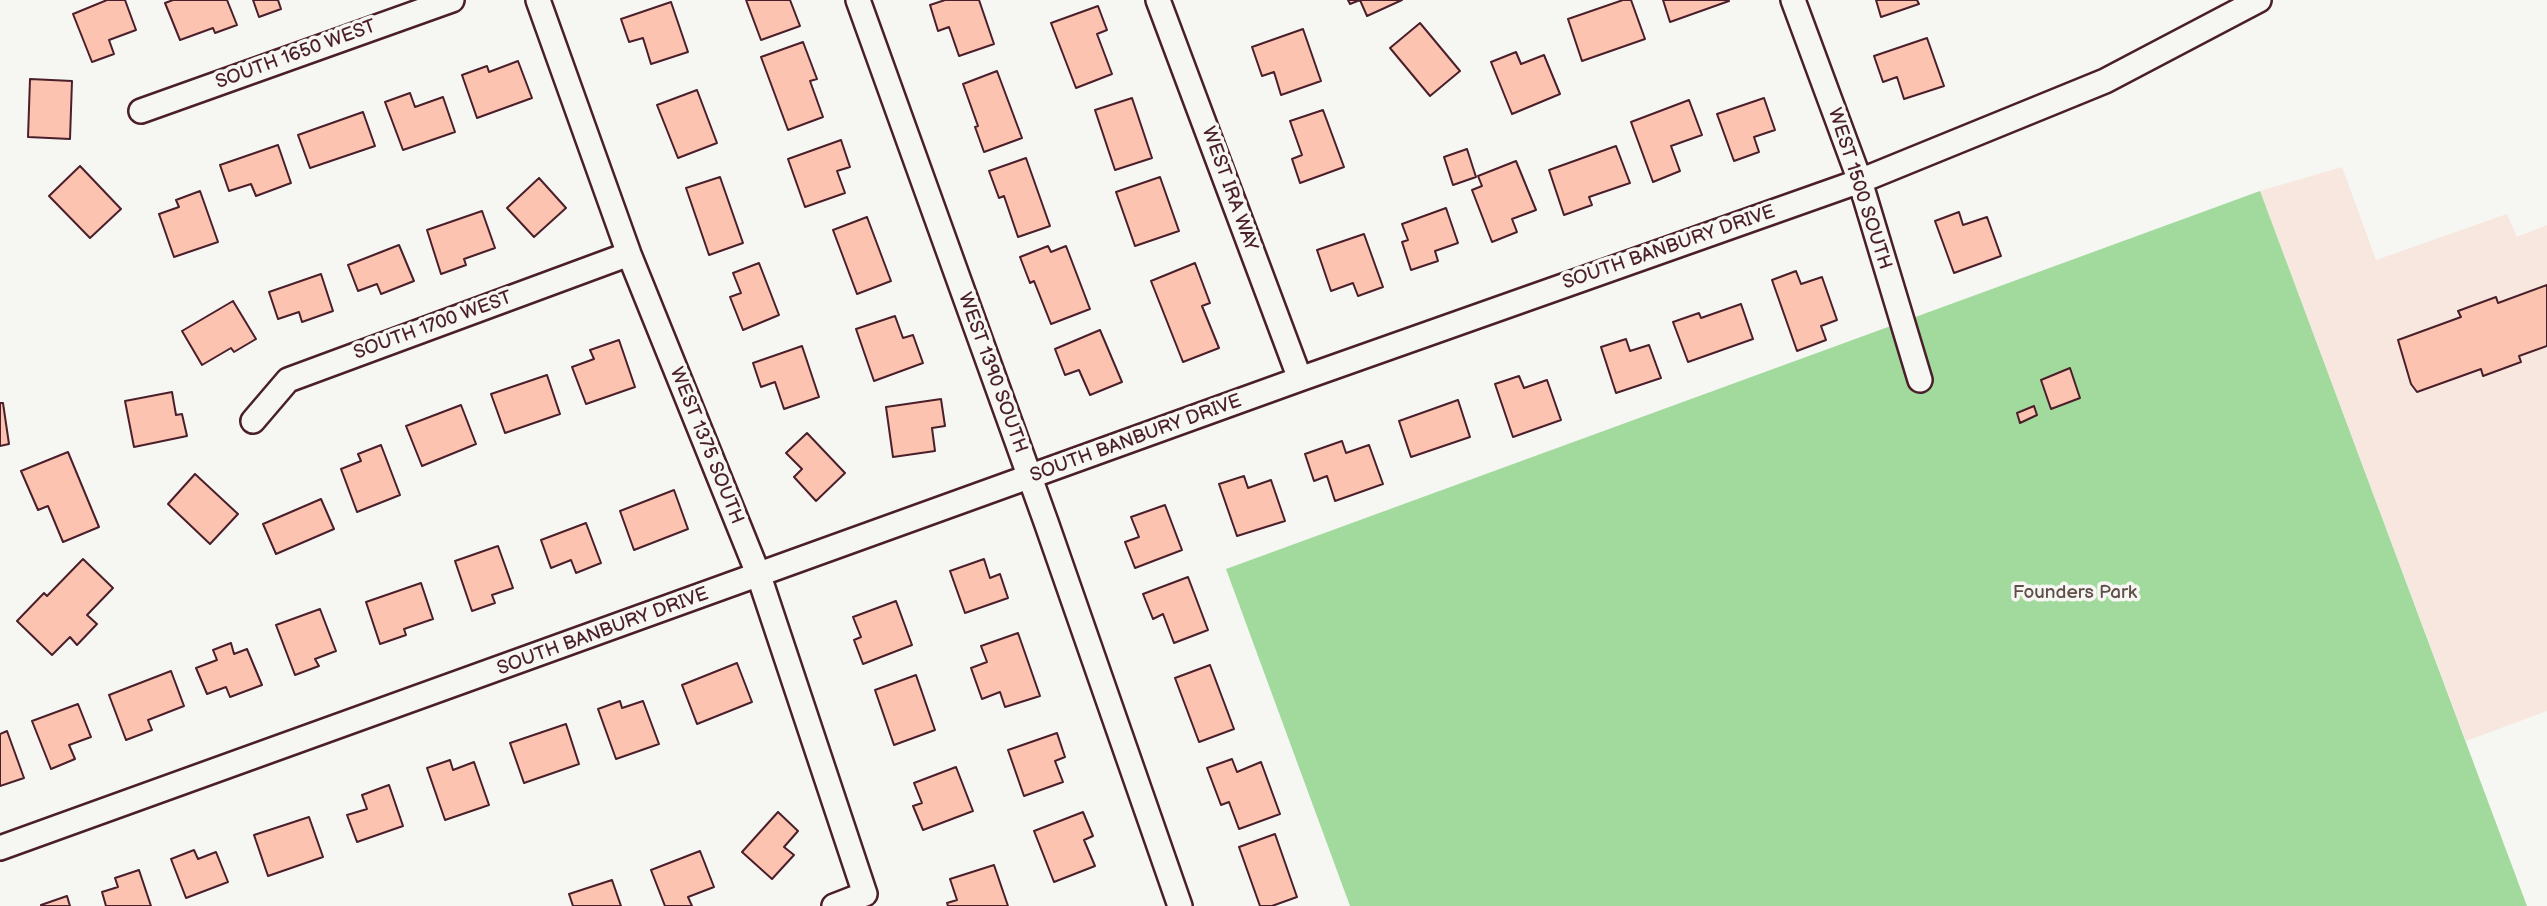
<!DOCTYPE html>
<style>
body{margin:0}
canvas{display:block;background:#f6f6f2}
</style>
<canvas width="2547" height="906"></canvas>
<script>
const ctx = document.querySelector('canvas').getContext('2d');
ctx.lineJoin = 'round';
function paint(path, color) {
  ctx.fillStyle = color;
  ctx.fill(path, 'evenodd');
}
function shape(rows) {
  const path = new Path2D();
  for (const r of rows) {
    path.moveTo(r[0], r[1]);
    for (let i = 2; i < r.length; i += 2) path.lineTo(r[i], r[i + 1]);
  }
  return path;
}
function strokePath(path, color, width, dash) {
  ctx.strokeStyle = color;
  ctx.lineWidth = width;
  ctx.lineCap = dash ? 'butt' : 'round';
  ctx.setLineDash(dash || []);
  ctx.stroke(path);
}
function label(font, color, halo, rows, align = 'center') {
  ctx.font = font + ' "Balsamiq Sans",sans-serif';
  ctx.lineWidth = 7;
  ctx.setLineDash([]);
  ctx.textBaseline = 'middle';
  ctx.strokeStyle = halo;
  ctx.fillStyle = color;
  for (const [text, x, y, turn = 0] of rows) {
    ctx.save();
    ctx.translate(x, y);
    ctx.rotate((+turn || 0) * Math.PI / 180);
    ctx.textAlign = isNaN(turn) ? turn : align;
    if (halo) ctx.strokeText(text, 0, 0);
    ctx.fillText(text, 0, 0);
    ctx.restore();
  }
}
const built = shape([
 [2342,167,2376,260,2507,214,2517,237,2547,225,2547,711,2466,741,2260,191]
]);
const green = shape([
 [2260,191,2527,906,1350,906,1226,569]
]);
const building = shape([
 [107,0,125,0,136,30,109,40,114,54,92,62,73,14,107,0],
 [173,0,227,0,237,25,215,33,213,28,180,40,165,3,173,0],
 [253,0,278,0,281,9,259,17,253,0],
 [746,0,790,0,800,26,761,40,746,0],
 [945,0,979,0,994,44,959,56,949,27,938,31,930,5,945,0],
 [1348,0,1402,0,1367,16,1360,0,1350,4,1348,0],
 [1623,0,1631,0,1645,39,1582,61,1568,19,1623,0],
 [1663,0,1728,0,1729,1,1670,22,1663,0],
 [1876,0,1917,0,1919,4,1881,17,1876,0],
 [671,2,688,52,651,64,643,38,629,42,621,19,671,2],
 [1098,6,1107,30,1097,34,1112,74,1076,88,1051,23,1098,6],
 [1420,23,1460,71,1430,96,1390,48,1420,23],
 [1303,29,1321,81,1281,95,1274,72,1262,76,1252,47,1303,29],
 [1927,38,1944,86,1904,99,1897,77,1883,82,1874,56,1927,38],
 [803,42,817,79,810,81,823,117,788,130,761,57,803,42],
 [1516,52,1521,64,1544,55,1560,94,1512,114,1491,62,1516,52],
 [518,61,532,98,477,118,462,75,487,66,489,72,518,61],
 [997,71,1022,138,984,152,975,127,978,126,963,84,997,71],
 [30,79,72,81,70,139,28,137,30,79],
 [697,90,717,143,678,158,657,105,697,90],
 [410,93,415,107,443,97,455,132,403,150,385,102,410,93],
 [1132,98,1152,158,1115,170,1095,110,1132,98],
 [1764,98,1775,130,1754,137,1759,152,1734,161,1717,114,1764,98],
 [1689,100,1702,135,1671,146,1680,171,1653,182,1631,122,1689,100],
 [1323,110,1344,167,1300,183,1292,159,1302,155,1290,121,1323,110],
 [363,112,375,146,310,168,298,135,363,112],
 [841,140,850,167,837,171,845,193,805,207,788,159,841,140],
 [278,145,291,183,256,196,251,184,229,191,220,165,278,145],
 [1616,146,1630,183,1589,197,1592,205,1564,215,1549,170,1616,146],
 [1467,149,1476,177,1453,185,1444,157,1467,149],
 [1026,158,1050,226,1018,237,1004,196,999,198,989,171,1026,158],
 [1516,161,1536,210,1512,219,1517,232,1492,242,1472,190,1482,186,1478,176,1516,161],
 [80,166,121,209,90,238,49,196,80,166],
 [720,177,743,243,709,255,686,188,720,177],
 [1160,177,1179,231,1135,246,1116,192,1160,177],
 [539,178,566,208,534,237,507,208,539,178],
 [200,191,218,242,174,257,159,214,179,207,176,200,200,191],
 [1446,208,1458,243,1435,251,1438,261,1411,270,1402,242,1408,240,1402,224,1446,208],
 [482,211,495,248,464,259,466,265,441,274,427,230,482,211],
 [1959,212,1963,225,1987,217,2001,256,1954,273,1935,221,1959,212],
 [867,217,891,281,857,294,833,230,867,217],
 [1364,234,1383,287,1358,296,1353,283,1331,291,1317,250,1364,234],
 [399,245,414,281,381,294,377,284,358,291,348,265,399,245],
 [1048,246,1051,252,1066,246,1090,309,1051,324,1034,281,1030,283,1020,257,1048,246],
 [759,263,779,315,743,330,730,297,741,293,733,273,759,263],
 [1195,263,1210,303,1202,306,1219,348,1183,362,1151,281,1195,263],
 [1796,271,1801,284,1822,277,1837,320,1821,326,1826,340,1797,351,1772,280,1796,271],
 [321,274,333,311,302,322,299,312,278,319,269,292,321,274],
 [2547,285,2547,346,2519,356,2521,362,2483,376,2481,369,2417,392,2411,384,2398,340,2461,317,2458,311,2496,297,2498,303,2547,285],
 [233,301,256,339,234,352,231,348,202,365,182,331,233,301],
 [1741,304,1753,339,1688,362,1673,322,1699,313,1701,318,1741,304],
 [895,316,903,338,913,335,923,363,874,381,856,329,895,316],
 [1100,330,1122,382,1090,395,1079,370,1065,375,1055,349,1100,330],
 [1626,339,1630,351,1649,345,1661,378,1616,393,1601,347,1626,339],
 [619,340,635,387,586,404,572,367,594,359,590,350,619,340],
 [802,346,819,397,784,409,775,382,761,387,753,363,802,346],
 [2070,368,2080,398,2051,409,2041,380,2070,368],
 [547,375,560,414,505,433,491,394,547,375],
 [1519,376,1524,388,1547,380,1561,420,1513,437,1495,384,1519,376],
 [172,392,176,415,182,414,187,436,134,447,125,401,172,392],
 [941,399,945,426,932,428,935,451,893,457,886,407,941,399],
 [1458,400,1470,437,1411,457,1399,421,1458,400],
 [0,403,3,403,9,444,0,446,0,403],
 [461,405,476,444,422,466,406,426,461,405],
 [2034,406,2037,415,2020,423,2017,413,2034,406],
 [807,433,845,473,816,501,794,477,802,469,786,453,807,433],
 [1342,441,1346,453,1369,445,1383,484,1335,501,1327,476,1314,481,1305,454,1342,441],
 [381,445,400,495,357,512,341,469,361,461,358,454,381,445],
 [68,452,99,527,63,542,48,506,38,510,21,471,68,452],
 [195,474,238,514,210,544,168,504,195,474],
 [1244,476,1248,488,1271,480,1285,521,1237,536,1219,484,1244,476],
 [674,490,688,529,634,550,620,511,674,490],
 [321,499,334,529,276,554,263,524,321,499],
 [1165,505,1182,550,1135,568,1125,542,1139,537,1131,517,1165,505],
 [586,523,601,563,576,573,571,560,551,568,541,540,586,523],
 [498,546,513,588,492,595,495,603,472,611,455,561,498,546],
 [83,559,113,588,87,615,97,624,77,645,70,637,52,655,17,621,44,593,47,596,83,559],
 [984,559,990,578,1000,574,1008,598,965,613,950,571,984,559],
 [1188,577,1208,630,1174,643,1163,614,1153,619,1143,594,1188,577],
 [421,583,433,619,404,629,406,635,380,644,366,602,421,583],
 [896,601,912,645,863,664,854,640,861,637,853,617,896,601],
 [320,609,336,651,315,659,319,666,295,675,276,625,320,609],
 [1018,633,1040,696,1005,707,1000,692,982,699,971,668,987,662,981,646,1018,633],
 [231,643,234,654,247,649,262,685,230,697,226,687,207,694,196,668,217,660,213,650,231,643],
 [737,663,752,702,697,724,682,685,737,663],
 [1210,665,1234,729,1199,742,1175,678,1210,665],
 [171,671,184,706,148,720,152,730,126,740,109,695,171,671],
 [916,675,935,730,894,745,875,690,916,675],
 [620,701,622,708,643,701,659,744,616,759,598,709,620,701],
 [78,704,91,737,69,745,75,759,51,769,32,721,78,704],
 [566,724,579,764,524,783,510,743,566,724],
 [7,731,24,778,0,786,0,734,7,731],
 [1057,733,1065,757,1055,761,1063,782,1024,796,1008,750,1057,733],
 [1232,759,1237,772,1261,762,1280,814,1239,829,1229,802,1221,805,1207,768,1232,759],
 [450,760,453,770,474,762,489,805,445,820,427,768,450,760],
 [956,767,973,811,923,830,913,806,922,803,914,783,956,767],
 [389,785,403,826,357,842,347,815,367,809,362,795,389,785],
 [778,812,798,831,784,847,794,855,772,879,742,852,778,812],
 [1083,812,1093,836,1084,840,1095,866,1054,882,1034,831,1083,812],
 [309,817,323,857,268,876,254,835,309,817],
 [1275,834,1297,897,1272,906,1260,906,1239,847,1275,834],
 [194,850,198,859,216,852,228,882,186,898,171,859,194,850],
 [700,851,714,887,688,897,692,906,665,906,651,870,700,851],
 [994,865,1008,906,948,906,947,903,957,900,950,879,994,865],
 [139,870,151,906,106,906,102,892,118,887,115,878,139,870],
 [612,880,621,906,573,906,569,894,612,880],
 [67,896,70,906,41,906,41,905,67,896]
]);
const street = shape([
 [538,0,629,254,759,576,865,894,834,906],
 [858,0,1046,522,1180,906],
 [1158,0,1300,379],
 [1793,0,1860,181,1920,380],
 [141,111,452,0],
 [253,421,288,380,629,254],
 [0,848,1300,379,1860,181,2105,81,2259,0]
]);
const streetNames = [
 ["SOUTH 1650 WEST",296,55,-20],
 ["WEST IRA WAY",1229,189,70],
 ["WEST 1500 SOUTH",1859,189,72],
 ["SOUTH BANBURY DRIVE",1669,248,-19],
 ["SOUTH 1700 WEST",433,326,-20],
 ["WEST 1390 SOUTH",992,373,70],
 ["SOUTH BANBURY DRIVE",1136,439,-20],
 ["WEST 1375 SOUTH",706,446,68],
 ["SOUTH BANBURY DRIVE",603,632,-20]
];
const parkNames = [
 ["Founders Park",2075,593]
];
paint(built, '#f8e7de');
paint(green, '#a2da9e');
paint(building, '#fbc3b0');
strokePath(building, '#4a1f2b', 2);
strokePath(street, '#4a1f2b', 28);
strokePath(street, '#f6f6f2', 23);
label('19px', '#4a1f2b', '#f6f6f2', streetNames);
label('19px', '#604e48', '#f6f6f2', parkNames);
</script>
